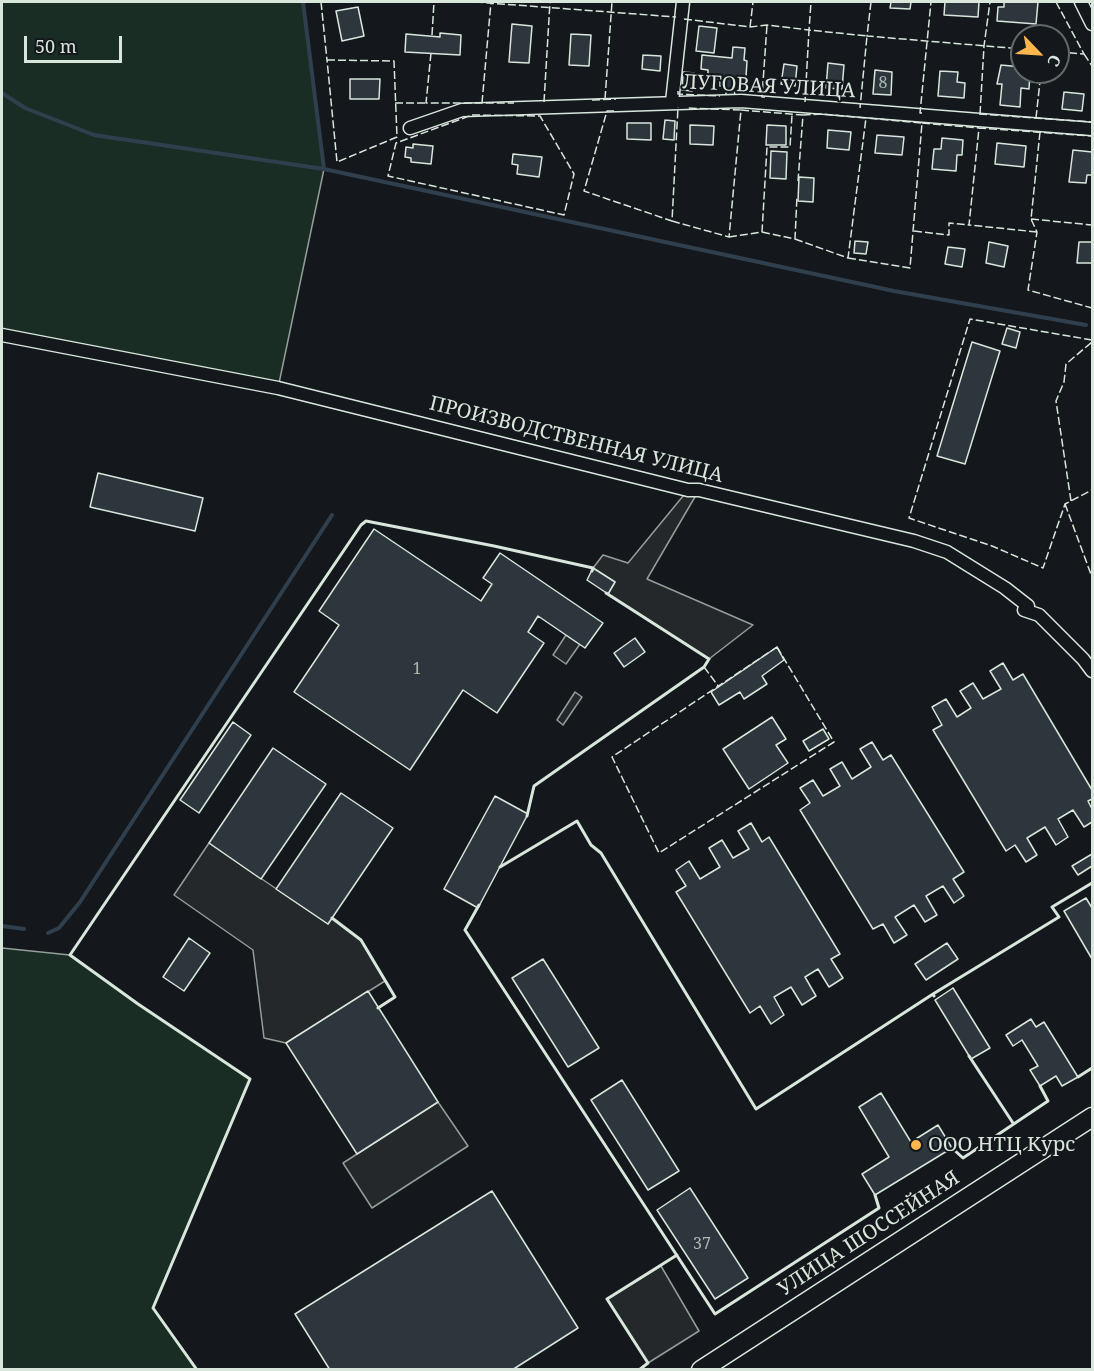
<!DOCTYPE html>
<meta charset="utf-8">
<style>
body{margin:0}
#map{position:relative;width:1094px;height:1371px;overflow:hidden;background:#14181c;font-family:"Noto Serif",serif}
canvas{display:block}
.frame{position:absolute;inset:0;border:3px solid #d8e6dc;pointer-events:none}
.north{position:absolute;left:1010px;top:24px;width:60px;height:60px;box-sizing:border-box;background:#14181c;border:2px solid #626a69;border-radius:50%;rotate:115deg;font-size:16px;font-weight:700;line-height:24px;text-align:center;color:#d8e6dc}
.north::after{content:'';display:block;margin:auto;width:21px;height:27px;background:#ffb74d;clip-path:polygon(50% 0,100% 100%,50% 72%,0 100%)}
.scale{position:absolute;left:24px;top:36px;width:98px;height:27px;box-sizing:border-box;border:3px solid #d8e6dc;border-top:0;padding-left:8px;font-size:18px;line-height:21px;white-space:nowrap;color:#d8e6dc;-webkit-text-stroke:4px #14181c;paint-order:stroke}
</style>
<div id="map">
<canvas width="1094" height="1371"></canvas>
<div class="frame"></div>
<div class="north">С</div>
<div class="scale">50 m</div>
</div>
<script>
const ctx = document.querySelector('canvas').getContext('2d');
ctx.lineJoin = 'round';
function paint(path, color) {
  ctx.fillStyle = color;
  ctx.fill(path, 'evenodd');
}
function shape(rows) {
  const path = new Path2D();
  for (const r of rows) {
    path.moveTo(r[0], r[1]);
    for (let i = 2; i < r.length; i += 2) path.lineTo(r[i], r[i + 1]);
  }
  return path;
}
function strokePath(path, color, width, dash) {
  ctx.strokeStyle = color;
  ctx.lineWidth = width;
  ctx.lineCap = dash ? 'butt' : 'round';
  ctx.setLineDash(dash || []);
  ctx.stroke(path);
}
function label(font, color, halo, rows, align = 'center') {
  ctx.font = font + ' "Noto Serif",serif';
  ctx.lineWidth = 4.5;
  ctx.setLineDash([]);
  ctx.textBaseline = 'middle';
  ctx.strokeStyle = halo;
  ctx.fillStyle = color;
  for (const [text, x, y, turn = 0] of rows) {
    ctx.save();
    ctx.translate(x, y);
    ctx.rotate((+turn || 0) * Math.PI / 180);
    ctx.textAlign = isNaN(turn) ? turn : align;
    if (halo) ctx.strokeText(text, 0, 0);
    ctx.fillText(text, 0, 0);
    ctx.restore();
  }
}
const green = shape([
 [2,2,303,2,324,169,278,388,2,335,2,2],
 [2,948,70,955,139,1004,250,1079,153,1308,197,1369,2,1369,2,948]
]);
const parking = shape([
 [688,490,699,490,647,579,753,625,709,659,608,594,615,582,593,568,603,555,628,563,688,490],
 [566,635,580,644,566,664,553,655,566,635],
 [575,692,582,697,563,725,557,720,575,692],
 [209,843,328,924,332,918,361,940,385,981,286,1043,264,1038,253,950,174,895,209,843],
 [438,1102,468,1146,372,1208,343,1163,438,1102],
 [661,1266,699,1331,648,1363,607,1299,661,1266]
]);
const stream = shape([
 [2,93,25,108,94,135,324,169,303,2],
 [324,169,894,291,1086,325],
 [2,926,24,929],
 [48,933,59,928,80,902,332,515]
]);
const building = shape([
 [891,2,911,2,910,9,890,8,891,2],
 [945,2,979,2,978,17,944,15,945,2],
 [1004,2,1038,2,1036,24,997,21,998,7,1004,7,1004,2],
 [358,7,364,36,342,41,336,11,358,7],
 [512,24,532,26,529,63,509,62,512,24],
 [699,26,717,28,714,53,696,51,699,26],
 [440,33,461,35,460,55,405,52,406,34,440,37,440,33],
 [571,34,591,35,589,66,569,65,571,34],
 [733,47,745,48,744,60,747,61,745,93,735,92,734,96,726,95,726,87,720,86,720,79,708,78,708,70,701,69,702,55,732,58,733,47],
 [643,55,661,56,660,71,642,69,643,55],
 [828,63,844,65,842,89,826,88,828,63],
 [784,64,797,66,795,86,781,84,784,64],
 [1001,65,1022,67,1022,72,1030,72,1029,89,1021,88,1020,107,1000,105,1002,84,997,84,1001,65],
 [875,70,892,72,891,95,873,94,875,70],
 [940,71,958,72,957,82,965,83,964,98,938,96,940,71],
 [683,72,694,73,692,91,682,90,683,72],
 [350,79,380,79,379,99,350,99,350,79],
 [1064,92,1084,94,1082,111,1062,109,1064,92],
 [665,120,675,121,674,140,663,139,665,120],
 [627,123,651,123,651,140,627,139,627,123],
 [690,125,714,126,713,145,690,144,690,125],
 [767,125,786,126,786,145,766,145,767,125],
 [828,130,851,132,849,150,827,148,828,130],
 [877,135,904,137,902,155,875,153,877,135],
 [942,138,963,140,962,155,957,155,956,171,932,169,934,149,941,149,942,138],
 [997,143,1026,146,1024,167,995,164,997,143],
 [413,144,433,146,431,164,411,162,411,158,405,157,406,147,413,148,413,144],
 [1073,150,1092,152,1092,175,1087,175,1086,183,1069,182,1073,150],
 [771,151,787,152,786,179,770,178,771,151],
 [513,154,542,157,539,177,517,174,518,165,512,164,513,154],
 [799,177,814,178,813,202,798,201,799,177],
 [855,241,868,242,866,254,854,253,855,241],
 [989,242,1008,246,1004,267,986,263,989,242],
 [1079,242,1092,242,1092,263,1077,263,1079,242],
 [948,247,965,249,962,267,945,264,948,247],
 [1007,328,1020,332,1016,348,1002,344,1007,328],
 [972,342,1000,351,965,464,937,456,972,342],
 [98,473,203,498,195,531,90,507,98,473],
 [374,529,481,601,492,584,483,578,500,553,603,623,585,648,538,616,528,632,544,643,497,713,463,690,410,770,294,692,339,625,319,611,374,529],
 [593,568,615,582,608,594,587,580,593,568],
 [635,638,645,652,624,667,614,653,635,638],
 [777,647,784,660,762,676,767,684,744,699,740,692,719,705,711,692,777,647],
 [1003,663,1013,680,1023,674,1092,790,1092,799,1088,801,1092,809,1092,822,1084,827,1073,810,1058,819,1068,837,1056,845,1045,827,1027,838,1037,855,1026,862,1015,845,1006,851,933,730,942,725,932,707,946,699,957,717,971,708,960,691,973,683,983,699,1001,689,990,671,1003,663],
 [772,717,786,739,776,745,788,763,749,789,723,749,772,717],
 [233,722,251,735,199,813,180,800,233,722],
 [823,729,829,739,809,751,803,741,823,729],
 [872,742,883,760,891,755,964,872,953,879,964,896,954,903,943,886,926,896,937,915,925,922,914,905,895,917,907,935,894,943,883,924,873,929,800,810,810,803,800,788,813,780,823,796,840,786,830,769,842,762,852,779,871,767,860,749,872,742],
 [273,748,326,784,261,879,209,843,273,748],
 [341,793,393,828,328,924,276,889,341,793],
 [495,796,528,814,478,908,444,889,495,796],
 [751,823,762,842,769,837,840,954,831,959,843,978,829,987,818,969,805,977,816,996,802,1005,791,987,774,997,784,1015,771,1024,760,1006,750,1013,676,892,686,886,676,870,689,861,700,879,720,867,709,848,722,840,733,858,749,849,738,831,751,823],
 [1092,854,1092,866,1078,875,1072,866,1092,854],
 [1086,898,1092,908,1092,959,1064,911,1086,898],
 [189,938,210,953,184,991,163,977,189,938],
 [947,943,958,959,926,980,915,964,947,943],
 [543,959,599,1048,568,1067,512,978,543,959],
 [953,988,990,1048,971,1059,935,1000,953,988],
 [368,991,438,1102,357,1154,286,1043,368,991],
 [1031,1019,1036,1027,1044,1022,1078,1077,1062,1086,1056,1076,1040,1086,1030,1070,1038,1066,1022,1040,1013,1046,1006,1035,1031,1019],
 [622,1080,679,1171,648,1190,591,1100,622,1080],
 [881,1093,911,1142,938,1125,952,1148,875,1195,862,1174,889,1157,859,1107,881,1093],
 [690,1188,748,1278,715,1299,657,1210,690,1188],
 [492,1191,578,1328,512,1370,330,1370,295,1314,492,1191]
]);
const street = shape([
 [1081,2,1092,24],
 [672,102,683,2],
 [410,128,462,110,741,101,1092,129],
 [2,335,278,388,688,490,699,490,914,541,947,552,1005,588,1028,606,1024,610,1039,615,1083,659,1092,671]
]);
const primary = shape([
 [701,1370,1092,1117]
]);
const fence = shape([
 [321,2,327,60],
 [475,2,676,17],
 [871,2,867,36,1022,49],
 [1056,2,1084,54,1058,52],
 [684,19,750,27,767,25,809,30,811,2],
 [750,27,753,2],
 [432,35,434,2],
 [431,53,426,103,514,103],
 [1084,54,1092,66],
 [327,60,394,61,397,137,337,162,327,60],
 [678,91,678,94,720,96],
 [765,97,762,97,767,25],
 [605,99,612,2],
 [592,100,616,99],
 [544,102,550,2],
 [805,102,809,30,867,36,860,108],
 [395,103,426,103],
 [482,103,491,2],
 [741,110,803,115,798,181],
 [614,111,607,111,584,191,672,221,678,107],
 [922,113,920,113,931,2],
 [979,114,1092,122],
 [980,114,984,46,990,2],
 [472,115,540,116,574,174,564,215,388,176,396,143,472,115],
 [1036,118,1041,72],
 [922,123,979,128],
 [1040,132,1031,219,1037,232,1028,290,1092,308],
 [1031,219,1092,225],
 [672,221,729,237,741,110,686,108],
 [914,231,949,235,949,223,969,225],
 [762,232,795,239,797,196],
 [1037,232,969,225,979,128,1092,136],
 [729,237,762,232,767,147,790,147,792,115],
 [795,239,848,258,866,118,822,114,803,115],
 [848,258,910,268,922,123,866,118],
 [1092,340,970,319,909,518,992,546,1043,568,1065,504,1092,490],
 [1071,501,1056,401,1064,382,1066,364,1092,342],
 [1065,504,1092,577],
 [777,647,834,742,659,853,612,757,777,647],
 [704,667,719,687]
]);
const wall = shape([
 [527,816,534,786,704,667,709,659,606,593],
 [500,867,577,821,591,845,601,853,756,1109,933,994],
 [479,905,465,930,715,1314,879,1208,875,1195],
 [332,918,361,940,395,997,378,1008],
 [934,996,933,994,1059,917,1052,907,1092,883],
 [969,1056,1013,1123],
 [1078,1077,1092,1068],
 [952,1148,963,1158,1048,1101,1040,1086],
 [197,1370,153,1308,250,1079,138,1004,70,955,361,525,366,521,494,546,593,568,592,571],
 [639,1370,648,1363,607,1299,677,1255]
]);
const markers = [
 [916,1145,6,"#ffb74d"]
];
const numberNames = [
 ["8",883,83],
 ["1",417,669],
 ["37",702,1244]
];
const streetNames = [
 ["ЛУГОВАЯ УЛИЦА",769,87,3],
 ["ПРОИЗВОДСТВЕННАЯ УЛИЦА",576,440,14],
 ["УЛИЦА ШОССЕЙНАЯ",869,1234,-33]
];
const poiNames = [
 ["ООО НТЦ Курс",928,1145]
];
paint(green, '#1a2d24');
strokePath(green, '#939e99', 1.5);
paint(parking, '#24282b');
strokePath(parking, '#939e99', 1.5);
strokePath(stream, '#2f3f4d', 4);
paint(building, '#2c363c');
strokePath(building, '#d8e6dc', 1.5);
strokePath(street, '#d8e6dc', 15);
strokePath(primary, '#d8e6dc', 21);
strokePath(street, '#14181c', 12);
strokePath(primary, '#14181c', 18);
strokePath(fence, '#d8e6dc', 1.5, [8, 3]);
strokePath(wall, '#d8e6dc', 3);
for (const [x, y, r, color] of markers) {
  const dot = new Path2D();
  dot.arc(x, y, r, 0, 2 * Math.PI);
  ctx.fillStyle = color;
  ctx.fill(dot);
  strokePath(dot, '#14181c', 2);
}
label('16px', '#adbab4', null, numberNames);
label('20px', '#d8e6dc', '#14181c', streetNames);
label('20px', '#d8e6dc', '#14181c', poiNames, 'left');
</script>
